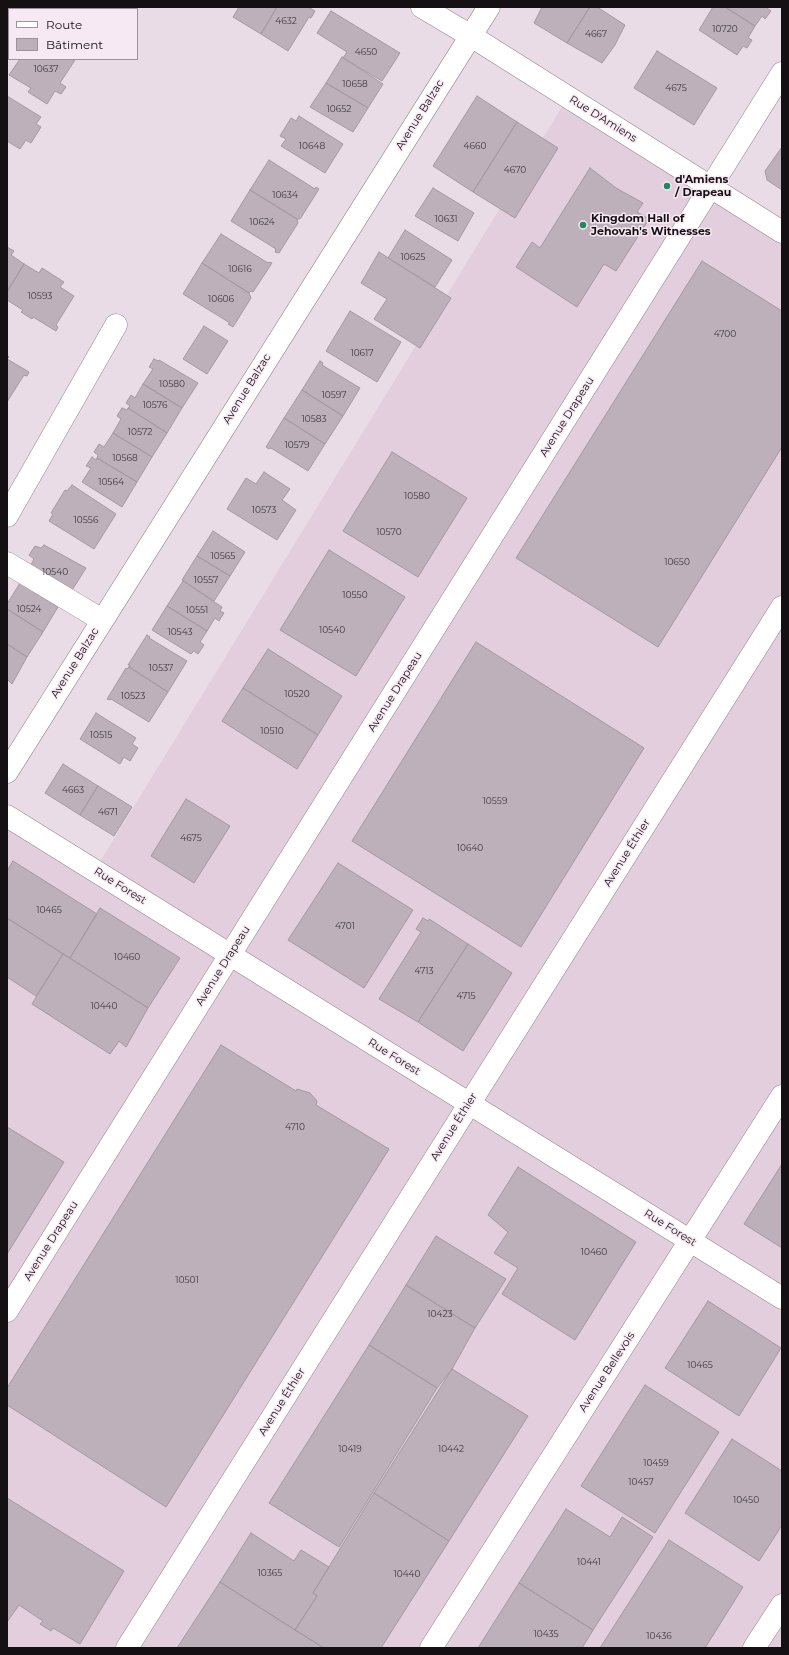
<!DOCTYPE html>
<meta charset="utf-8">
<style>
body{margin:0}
#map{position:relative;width:789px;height:1655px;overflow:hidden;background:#e9dce6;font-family:Montserrat,sans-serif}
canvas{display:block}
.frame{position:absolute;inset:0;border:8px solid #151014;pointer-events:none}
.legend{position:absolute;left:8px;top:8px;width:130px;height:52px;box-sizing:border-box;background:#f7e9f3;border:1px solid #9d929a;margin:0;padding:5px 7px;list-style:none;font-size:12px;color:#151014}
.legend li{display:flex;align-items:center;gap:8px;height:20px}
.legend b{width:20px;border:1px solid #9d929a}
</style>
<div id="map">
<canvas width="789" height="1655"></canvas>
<div class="frame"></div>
<ul class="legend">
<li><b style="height:5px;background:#fff"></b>Route</li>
<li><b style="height:11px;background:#bdb0ba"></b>Bâtiment</li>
</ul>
</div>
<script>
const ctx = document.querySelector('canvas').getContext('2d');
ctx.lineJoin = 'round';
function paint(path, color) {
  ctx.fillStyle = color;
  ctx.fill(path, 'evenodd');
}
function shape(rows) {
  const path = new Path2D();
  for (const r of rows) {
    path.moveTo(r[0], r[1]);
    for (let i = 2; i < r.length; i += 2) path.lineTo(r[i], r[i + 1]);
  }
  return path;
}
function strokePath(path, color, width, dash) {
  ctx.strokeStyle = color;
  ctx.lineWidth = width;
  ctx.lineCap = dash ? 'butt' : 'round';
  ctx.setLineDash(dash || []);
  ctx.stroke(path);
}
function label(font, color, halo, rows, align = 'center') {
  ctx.font = font + ' Montserrat,sans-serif';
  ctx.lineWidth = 3;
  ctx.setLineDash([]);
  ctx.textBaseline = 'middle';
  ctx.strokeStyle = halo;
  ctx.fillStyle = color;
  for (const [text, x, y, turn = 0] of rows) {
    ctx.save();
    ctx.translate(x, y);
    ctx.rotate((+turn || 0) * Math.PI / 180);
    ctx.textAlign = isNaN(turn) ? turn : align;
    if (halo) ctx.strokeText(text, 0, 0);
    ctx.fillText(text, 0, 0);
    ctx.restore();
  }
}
const built = shape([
 [568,97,782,232,782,1648,7,1648,7,816,95,870]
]);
const building = shape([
 [54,7,101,7,104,9,53,9,54,7],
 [239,7,277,7,261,34,233,17,239,7],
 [277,7,308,7,315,11,311,18,309,17,288,51,261,34,277,7],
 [542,7,590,7,567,43,534,23,542,7],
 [590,7,597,7,625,25,615,45,602,63,567,43,590,7],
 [713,7,725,7,755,26,748,38,752,40,747,48,743,46,737,55,699,30,713,7],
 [725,7,768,7,767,8,771,11,765,19,762,16,755,26,725,7],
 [331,11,400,53,382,81,343,58,347,52,317,33,331,11],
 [657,51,717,88,694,125,634,88,657,51],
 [342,57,383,84,368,108,326,83,342,57],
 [20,59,73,59,75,60,60,83,66,87,61,94,55,91,47,104,28,92,31,88,9,75,20,59],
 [326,83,368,108,353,132,310,107,326,83],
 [7,96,41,117,36,124,41,127,31,143,26,140,20,149,7,141,7,96],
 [477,96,517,122,473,192,433,166,477,96],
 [299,116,343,144,325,173,281,146,286,139,280,136,291,118,296,121,299,116],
 [517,122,558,148,515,218,473,192,517,122],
 [782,147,782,190,767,180,765,171,782,147],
 [269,160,315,189,316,187,319,189,300,219,297,219,250,190,269,160],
 [590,168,616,188,643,203,637,212,649,219,616,271,604,264,577,307,516,267,532,242,540,248,590,168],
 [433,188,474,213,458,241,415,216,433,188],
 [250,190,297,219,298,223,279,253,275,252,276,249,231,221,250,190],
 [405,230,452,260,435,287,388,258,405,230],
 [221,234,268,263,269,262,272,263,253,292,251,291,249,293,202,263,221,234],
 [7,247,14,251,11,255,24,264,7,292,7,247],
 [379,252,451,298,420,348,374,319,387,299,361,283,379,252],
 [702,261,782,311,782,447,658,647,516,558,702,261],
 [202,263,249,293,251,298,233,327,228,324,230,323,183,294,202,263],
 [24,264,39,273,42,268,64,282,60,287,74,296,56,325,58,327,56,331,33,317,32,319,21,312,23,310,7,300,7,292,24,264],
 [350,311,401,342,377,382,326,351,350,311],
 [204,326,228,341,207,374,183,359,204,326],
 [7,355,9,357,7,359,29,372,27,376,24,375,7,402,7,355],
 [154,359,158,361,159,360,198,383,182,408,143,384,153,369,149,367,154,359],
 [320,361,323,363,322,365,360,388,343,416,302,390,320,361],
 [143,384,182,408,167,433,128,408,130,406,126,403,131,395,135,398,143,384],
 [302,390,343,416,325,444,284,418,302,390],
 [122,408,127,410,128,408,167,433,152,457,113,433,121,419,117,416,122,408],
 [284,418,325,444,308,471,271,448,269,449,266,447,284,418],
 [113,433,152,457,137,482,97,458,98,455,94,452,99,444,104,447,113,433],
 [392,452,467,498,418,577,343,531,392,452],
 [92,457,96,460,97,458,137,482,122,507,82,482,91,468,86,466,92,457],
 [264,472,290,489,282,500,296,510,277,540,227,509,246,478,256,484,264,472],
 [72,485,116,514,94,549,49,521,53,514,51,513,65,490,67,491,72,485],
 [213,531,245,552,230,576,197,556,213,531],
 [44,545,86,568,69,595,28,571,34,559,29,555,35,546,41,548,44,545],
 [329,550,405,597,356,676,280,630,329,550],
 [197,556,230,576,214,601,182,580,197,556],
 [183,581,222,607,220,611,224,613,219,621,215,618,207,631,167,606,183,581],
 [20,583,58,607,43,632,7,609,7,604,20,583],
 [167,606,207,631,200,642,204,645,198,654,194,651,191,654,152,630,167,606],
 [7,609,43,632,27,657,7,644,7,609],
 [147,635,150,637,149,638,187,661,168,692,129,667,130,665,128,665,147,635],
 [476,642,644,748,521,947,352,841,476,642],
 [7,644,27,657,12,684,7,679,7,644],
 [268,649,342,696,318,735,243,688,268,649],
 [129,667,168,692,149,722,111,699,110,700,107,699,126,668,127,669,129,667],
 [243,688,318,735,297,769,222,721,243,688],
 [96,713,136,738,132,744,138,748,130,761,124,757,120,764,80,739,96,713],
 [63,764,98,786,80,815,45,793,63,764],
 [98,786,132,807,114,836,80,815,98,786],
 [186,799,230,826,194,883,151,856,186,799],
 [13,861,97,914,70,958,7,918,7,871,13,861],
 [338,863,413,910,364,988,288,940,338,863],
 [100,908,180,958,148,1008,70,958,100,908],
 [7,918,63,954,36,996,7,977,7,918],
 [423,918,428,921,429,919,468,944,418,1022,379,999,421,932,416,929,423,918],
 [468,944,512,973,463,1051,418,1022,468,944],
 [63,954,148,1008,126,1047,119,1041,110,1054,32,1004,63,954],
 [221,1045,296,1091,297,1089,310,1093,317,1101,316,1105,389,1149,166,1507,7,1405,7,1388,221,1045],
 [7,1127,64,1162,7,1254,7,1127],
 [782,1164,782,1248,744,1224,782,1164],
 [518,1167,636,1242,575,1340,502,1294,518,1268,494,1253,508,1232,488,1215,518,1167],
 [436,1236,506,1279,475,1328,406,1285,436,1236],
 [406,1285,475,1328,452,1369,437,1388,369,1345,406,1285],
 [708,1301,781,1348,739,1416,665,1368,708,1301],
 [369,1345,437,1388,339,1547,269,1503,369,1345],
 [452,1369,528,1416,449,1541,374,1493,452,1369],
 [645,1385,719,1432,655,1533,581,1486,645,1385],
 [732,1439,782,1471,782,1525,759,1561,685,1513,732,1439],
 [374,1493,449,1541,381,1648,324,1648,295,1630,317,1596,313,1593,374,1493],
 [7,1498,124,1571,80,1644,53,1628,51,1631,40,1624,43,1621,19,1605,7,1622,7,1498],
 [566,1509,610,1537,622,1517,653,1537,593,1630,519,1583,566,1509],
 [251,1533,294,1561,301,1550,329,1567,313,1593,317,1596,295,1630,220,1582,251,1533],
 [669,1540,743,1587,705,1648,600,1648,669,1540],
 [220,1582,295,1630,324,1648,177,1648,220,1582],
 [519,1583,593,1630,582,1648,478,1648,519,1583]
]);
const minor = shape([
 [422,7,471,36,782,232],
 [7,516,116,325],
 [7,563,102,620],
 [7,772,489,7],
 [7,816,782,1298],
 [7,1311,782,73],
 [127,1648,782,607],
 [431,1648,782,1096],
 [754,1648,782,1605]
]);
const markers = [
 [667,186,4,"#218763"],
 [583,225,4,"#218763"]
];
const numberNames = [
 ["4632",286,21],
 ["10720",725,29],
 ["4667",596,34],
 ["4650",366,52],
 ["10637",46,69],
 ["10658",355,84],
 ["4675",676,88],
 ["10652",339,109],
 ["10648",312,146],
 ["4660",475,146],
 ["4670",515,170],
 ["10634",285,195],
 ["10631",446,219],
 ["10624",262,222],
 ["10625",413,257],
 ["10616",240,269],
 ["10593",40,296],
 ["10606",221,299],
 ["4700",725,334],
 ["10617",362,353],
 ["10580",172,384],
 ["10597",334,395],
 ["10576",155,405],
 ["10583",314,419],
 ["10572",140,432],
 ["10579",297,445],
 ["10568",125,458],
 ["10564",111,482],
 ["10580",417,496],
 ["10573",264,510],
 ["10556",86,520],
 ["10570",389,532],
 ["10565",223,556],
 ["10650",677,562],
 ["10540",55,572],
 ["10557",206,580],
 ["10550",355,595],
 ["10524",29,609],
 ["10551",197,610],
 ["10540",332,630],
 ["10543",180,632],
 ["10537",161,668],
 ["10520",297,694],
 ["10523",133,696],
 ["10510",272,731],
 ["10515",101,735],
 ["4663",73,790],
 ["10559",495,801],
 ["4671",108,812],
 ["4675",191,838],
 ["10640",470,848],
 ["10465",49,910],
 ["4701",345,926],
 ["10460",127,957],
 ["4713",424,971],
 ["4715",466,996],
 ["10440",104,1006],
 ["4710",295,1127],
 ["10460",594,1252],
 ["10501",187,1280],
 ["10423",440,1314],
 ["10465",700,1365],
 ["10419",350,1449],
 ["10442",451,1449],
 ["10459",656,1463],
 ["10457",641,1482],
 ["10450",746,1500],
 ["10441",589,1562],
 ["10365",270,1573],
 ["10440",407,1574],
 ["10435",546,1634],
 ["10436",659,1636]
];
const streetNames = [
 ["Avenue Balzac",420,115,-58],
 ["Rue D'Amiens",603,119,32],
 ["Avenue Balzac",247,389,-58],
 ["Avenue Drapeau",567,417,-58],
 ["Avenue Balzac",75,663,-58],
 ["Avenue Drapeau",395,692,-58],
 ["Avenue Éthier",627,853,-58],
 ["Rue Forest",120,886,32],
 ["Avenue Drapeau",223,966,-58],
 ["Rue Forest",394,1057,32],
 ["Avenue Éthier",454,1127,-58],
 ["Rue Forest",670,1228,32],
 ["Avenue Drapeau",51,1241,-58],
 ["Avenue Bellevois",607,1372,-57],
 ["Avenue Éthier",282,1402,-58]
];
const poiNames = [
 ["d'Amiens",675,180],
 ["/ Drapeau",675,193],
 ["Kingdom Hall of",591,219],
 ["Jehovah's Witnesses",591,232]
];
paint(built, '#e2cedd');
paint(building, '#bdb0ba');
strokePath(building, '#a598a2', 1);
strokePath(minor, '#938690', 23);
strokePath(minor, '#fff', 22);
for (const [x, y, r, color] of markers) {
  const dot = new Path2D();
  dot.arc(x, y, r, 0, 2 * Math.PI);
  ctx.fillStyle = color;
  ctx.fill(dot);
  strokePath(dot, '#f7e9f3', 1.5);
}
label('9px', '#3f383e', null, numberNames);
label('11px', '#151014', '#f7e9f3', streetNames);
label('bold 11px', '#151014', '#f7e9f3', poiNames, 'left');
</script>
